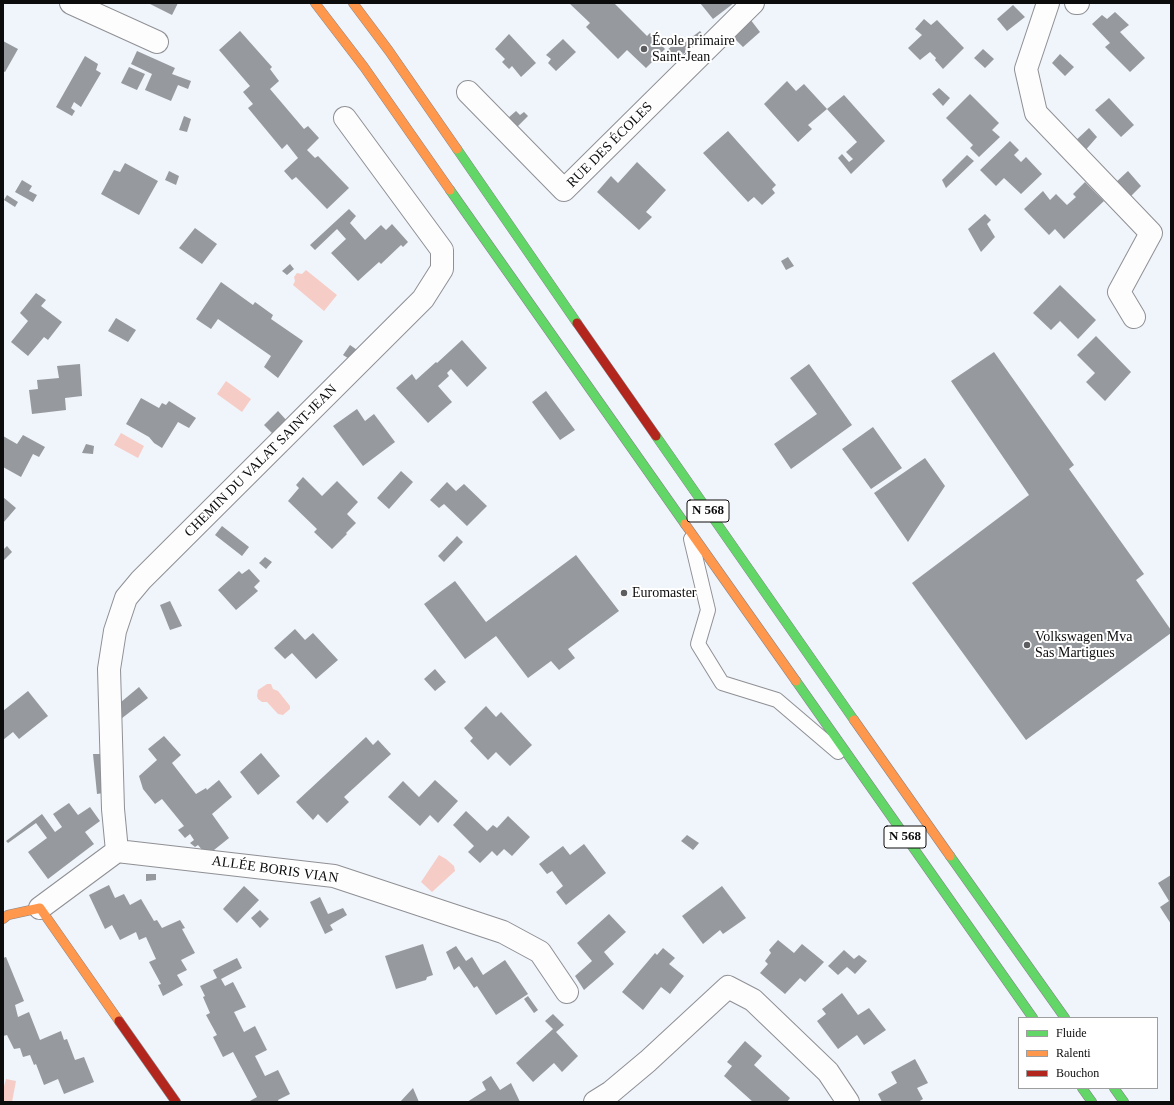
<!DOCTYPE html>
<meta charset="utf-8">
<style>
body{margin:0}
#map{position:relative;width:1174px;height:1105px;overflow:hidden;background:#f0f4fb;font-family:"Times New Roman",serif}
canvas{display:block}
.frame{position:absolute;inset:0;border:4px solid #0c0c0c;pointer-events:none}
.legend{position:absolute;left:1018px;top:1017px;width:140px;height:72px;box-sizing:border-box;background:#fff;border:1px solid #9e9e9e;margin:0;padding:5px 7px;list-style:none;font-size:12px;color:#0c0c0c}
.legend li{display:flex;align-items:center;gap:8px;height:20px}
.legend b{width:20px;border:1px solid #9e9e9e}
</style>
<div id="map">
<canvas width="1174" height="1105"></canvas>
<div class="frame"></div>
<ul class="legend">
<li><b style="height:5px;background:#63d668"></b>Fluide</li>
<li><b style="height:5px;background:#ff974d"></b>Ralenti</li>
<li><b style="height:5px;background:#b3261e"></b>Bouchon</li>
</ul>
</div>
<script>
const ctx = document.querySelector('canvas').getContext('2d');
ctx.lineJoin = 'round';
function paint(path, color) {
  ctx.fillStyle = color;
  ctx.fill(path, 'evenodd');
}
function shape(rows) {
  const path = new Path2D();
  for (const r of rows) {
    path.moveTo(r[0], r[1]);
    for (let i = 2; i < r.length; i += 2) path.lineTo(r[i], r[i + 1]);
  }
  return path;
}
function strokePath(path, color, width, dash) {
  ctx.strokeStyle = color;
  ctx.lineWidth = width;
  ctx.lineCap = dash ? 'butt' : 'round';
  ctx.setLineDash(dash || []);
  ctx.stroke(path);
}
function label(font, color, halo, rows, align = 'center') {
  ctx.font = font + ' "Times New Roman",serif';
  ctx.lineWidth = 4;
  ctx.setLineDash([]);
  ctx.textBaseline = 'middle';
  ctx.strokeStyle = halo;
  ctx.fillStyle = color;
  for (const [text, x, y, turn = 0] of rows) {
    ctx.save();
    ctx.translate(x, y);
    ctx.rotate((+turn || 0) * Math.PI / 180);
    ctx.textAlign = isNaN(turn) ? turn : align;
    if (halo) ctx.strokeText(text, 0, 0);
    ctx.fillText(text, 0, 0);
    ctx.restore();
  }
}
const water = shape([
 [306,270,337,295,324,311,293,285,295,281,294,277,297,273,302,274],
 [226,381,251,399,242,412,217,394],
 [121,433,144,446,138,458,114,445],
 [267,684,271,684,273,689,278,691,290,706,290,709,283,715,278,714,267,702,262,702,258,699,257,696,258,690],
 [439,855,446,859,454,866,455,871,432,892,421,882],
 [6,1079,16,1081,12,1102,3,1102,3,1090]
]);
const building = shape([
 [148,3,178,3,172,15],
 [569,3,614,3,647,36,650,33,665,49,646,68,627,50,618,59,586,27,590,23],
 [700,3,734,3,713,19],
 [1013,5,1025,17,1007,31,997,19],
 [1115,12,1129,25,1120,32,1145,58,1130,72,1105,47,1110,43,1092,24,1102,15,1107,19],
 [750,19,760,32,743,47,732,36],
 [924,19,931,25,937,20,964,48,943,69,935,60,936,58,930,52,920,60,908,48,922,35,915,29],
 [240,31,272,67,270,69,279,81,270,89,304,129,308,126,319,138,307,150,315,158,318,156,349,188,327,209,296,177,292,180,284,171,298,158,287,144,282,149,248,108,253,104,243,92,250,86,219,50],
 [700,31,705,38,675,60,667,50,676,43,679,47],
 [509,34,536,63,521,77,512,66,509,69,502,62,505,59,495,49],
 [563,39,576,52,556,71,548,63,551,59,546,55],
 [3,41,18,49,5,72,3,71],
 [983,49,994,59,985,68,974,58],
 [137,51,175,68,172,74,191,81,188,89,178,85,171,101,145,90,152,74,131,64],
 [1060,54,1074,67,1065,76,1052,63],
 [85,56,98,64,96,70,101,73,81,107,74,102,71,108,75,111,72,116,56,107],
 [129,67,145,74,137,90,121,83],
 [787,81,796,91,804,84,827,109,808,125,812,129,798,142,764,104],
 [939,88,950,98,943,106,932,94],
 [970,94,999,123,992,130,1000,137,979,157,970,148,973,145,946,118],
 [844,95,885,141,851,174,838,158,842,154,849,162,853,159,846,152,857,142,827,109],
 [1109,98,1134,125,1121,137,1095,110],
 [516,111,520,115,524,112,528,116,517,127,508,118],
 [184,116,191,119,187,132,179,130],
 [1089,128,1097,137,1083,153,1073,143],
 [728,131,776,185,772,189,775,193,762,205,754,197,748,202,703,153],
 [1010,141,1019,150,1014,155,1021,162,1026,157,1042,174,1021,194,1004,178,996,186,980,170],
 [967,155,974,161,946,188,942,180],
 [637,162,666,190,646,212,652,217,639,230,597,192,611,176,618,183],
 [125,163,158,181,139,215,101,194,114,170,120,172],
 [169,171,179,176,176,185,165,180],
 [1128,171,1141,186,1127,200,1113,185],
 [22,180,32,186,29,191,37,195,33,202,15,192],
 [1085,182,1104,201,1064,239,1055,229,1049,235,1024,209,1043,191,1050,200,1056,194,1067,205,1076,197,1073,194],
 [7,195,18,202,15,207,4,200],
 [349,209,356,216,350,223,365,240,381,225,386,230,392,224,408,242,403,247,401,245,381,264,379,262,358,281,331,253,346,239,337,229,315,250,310,245],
 [985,214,991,220,987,224,995,237,981,252,968,229],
 [195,228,217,244,202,264,179,248],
 [788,257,794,266,786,270,781,261],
 [290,264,294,269,287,275,282,271],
 [221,282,253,305,255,302,273,315,271,319,303,341,278,378,264,367,271,356,218,319,211,329,196,319],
 [1060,285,1096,320,1078,339,1060,321,1051,330,1033,313],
 [36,293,46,300,41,306,62,322,48,340,44,337,28,356,11,342,28,321,20,313],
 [116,318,136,330,128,342,108,331],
 [1096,336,1131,372,1105,401,1086,382,1095,373,1077,355],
 [462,340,487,368,467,387,451,369,447,373,449,376,438,386,452,402,428,423,396,388,412,374,416,380,436,362,437,363],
 [350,345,360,352,351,360,343,355],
 [994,352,1074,465,1069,469,1144,574,1136,580,1171,630,1171,633,1026,740,912,583,1029,495,951,381],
 [80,364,82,396,65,398,66,410,32,414,29,390,38,389,37,380,59,378,57,366],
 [809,364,852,425,791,469,774,444,817,414,790,378],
 [546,391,575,430,560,440,532,402],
 [141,398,159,408,162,403,166,405,169,401,196,418,189,428,178,422,162,448,154,443,149,437,126,424],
 [357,409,365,421,374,414,395,442,363,466,333,426],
 [278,411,288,422,274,435,264,425],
 [873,427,902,468,871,489,842,449],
 [23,435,45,447,39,457,33,454,21,477,3,467,3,436,17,444],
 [86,444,94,446,93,454,82,453],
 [925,458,945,486,908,542,874,493],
 [401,471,413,482,389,509,377,498],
 [303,477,322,496,337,481,358,502,347,514,356,523,346,533,347,534,332,549,314,532,317,529,288,501,299,488,296,485],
 [447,482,456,491,464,484,487,506,467,526,444,504,439,508,430,500],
 [3,497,16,508,3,523],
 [222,526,249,547,242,556,215,535],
 [457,536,463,542,444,562,438,556],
 [7,546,12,552,3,561,3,550],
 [576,555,619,611,568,649,575,658,559,670,551,661,528,678,496,636,465,659,424,604,455,581,486,622],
 [265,557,272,562,266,569,259,563],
 [249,569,260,581,254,587,258,591,236,610,218,590,239,571,242,574],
 [170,601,182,626,170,630,160,605],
 [295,629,305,640,313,633,338,660,316,679,292,653,285,659,274,648],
 [435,669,446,682,435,691,424,679],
 [139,687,148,698,117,722,115,707],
 [28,691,48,716,19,739,13,732,3,740,3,711],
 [486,706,496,717,501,712,532,745,510,766,496,752,488,760,470,741,473,738,464,728],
 [164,736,181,755,172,763,196,794,206,788,207,790,219,780,232,797,212,814,229,838,214,850,203,851,198,845,195,847,190,843,194,840,190,834,185,838,178,830,184,826,162,799,155,804,143,789,139,776,157,760,148,749],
 [366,737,373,745,378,740,391,754,344,797,349,802,327,823,318,814,313,820,296,802],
 [261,753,280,776,258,795,240,772],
 [93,754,101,754,103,793,97,794],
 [435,780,458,801,438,823,430,815,420,826,388,797,403,781,419,797],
 [69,803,78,815,90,807,100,821,85,832,94,844,48,879,28,852,47,838,36,823,8,843,6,841,42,814,55,832,62,827,53,814],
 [466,811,487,831,493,825,497,828,508,816,530,837,512,856,504,849,497,856,492,851,480,863,468,852,474,846,453,825],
 [687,835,699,843,693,850,681,841],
 [584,844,606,873,566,905,556,892,563,886,552,871,547,874,539,864,563,846,570,855],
 [146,874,156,874,156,880,146,881],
 [1171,875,1171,924,1160,907,1169,901,1158,883],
 [109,885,115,898,124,894,130,905,141,899,154,921,157,920,162,928,180,920,185,928,182,929,195,953,181,960,187,970,177,975,183,985,163,996,158,985,161,984,149,962,156,959,146,937,139,940,136,932,120,940,112,925,105,929,89,895],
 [244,886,259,900,237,923,223,909],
 [722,886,746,918,723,934,720,930,703,944,682,916],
 [320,897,328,914,343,908,347,915,330,925,333,930,325,934,310,902],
 [260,910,269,919,260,928,251,918],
 [609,914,626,932,604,952,614,964,584,990,575,976,592,961,577,943],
 [778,940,794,953,802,944,824,962,805,982,800,978,785,994,760,973,768,964,765,961,771,953,769,950],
 [423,944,433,975,427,977,426,980,396,989,385,956],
 [456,946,466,961,472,957,483,975,505,960,528,994,496,1015,477,986,474,988,459,966,454,970,446,952],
 [663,948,675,958,669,964,684,976,670,994,661,987,643,1010,622,992,655,953,657,955],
 [844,950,854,959,859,955,867,961,855,974,847,967,838,975,828,966],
 [6,957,24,1001,15,1005,18,1017,29,1012,40,1040,61,1031,64,1040,67,1039,75,1060,84,1057,94,1082,64,1094,58,1079,44,1085,36,1064,34,1065,30,1055,23,1057,20,1048,14,1049,7,1035,3,1036,3,958],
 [237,958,242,968,221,979,225,986,233,982,246,1007,234,1012,244,1032,255,1026,267,1050,255,1056,265,1076,278,1070,290,1094,278,1100,279,1102,248,1102,257,1097,233,1052,223,1057,213,1037,217,1035,206,1015,210,1013,203,997,205,996,200,986,217,978,213,970],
 [842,993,858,1015,869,1008,886,1030,864,1045,857,1035,838,1049,817,1021,826,1014,822,1009],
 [528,996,538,1010,534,1013,524,999],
 [553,1014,564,1025,556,1032,578,1056,562,1072,554,1063,533,1082,516,1063,553,1029,545,1021],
 [745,1041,762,1056,754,1065,790,1098,787,1102,753,1102,724,1076,732,1066,727,1062],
 [915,1059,928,1083,917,1088,923,1099,918,1102,882,1102,878,1094,897,1083,891,1072],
 [491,1076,500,1090,511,1083,520,1102,467,1102,486,1090,482,1082],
 [413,1088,419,1102,400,1102]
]);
const lane = shape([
 [691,539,708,610,698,644,722,683,777,700,838,752]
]);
const street = shape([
 [71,3,157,42],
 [1048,3,1026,69,1036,113,1151,233,1119,292,1134,317],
 [1076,3,1078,3],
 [468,92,564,190,753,3],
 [117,851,113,809,109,669,115,631,126,598,141,580,423,299,442,269,442,250,345,118],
 [40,908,117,851,334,876,503,932,540,952,567,992],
 [595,1102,611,1092,648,1061,728,987,753,1000,828,1072,848,1102]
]);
const fast = shape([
 [457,149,577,323],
 [450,190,685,524],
 [656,436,854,720],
 [796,681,1033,1018],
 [950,856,1065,1018],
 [1082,1088,1092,1102],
 [1114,1088,1124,1102]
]);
const slow = shape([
 [315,3,364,67,450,190],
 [353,3,389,51,457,149],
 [685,524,796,681],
 [854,720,950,856],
 [3,919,8,915,40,908,119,1021]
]);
const jam = shape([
 [577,323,656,436],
 [119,1021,176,1102]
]);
const markers = [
 [644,49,4,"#5c5d60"],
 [624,593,4,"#5c5d60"],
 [1027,645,4,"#5c5d60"]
];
const shields = [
 [708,511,42],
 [905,837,42]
];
const shieldNames = [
 ["N 568",708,511],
 ["N 568",905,837]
];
const poiNames = [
 ["École primaire",652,41],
 ["Saint-Jean",652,57],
 ["Euromaster",632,593],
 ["Volkswagen Mva",1035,637],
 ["Sas Martigues",1035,653]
];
const streetNames = [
 ["RUE DES ÉCOLES",610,145,-45],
 ["CHEMIN DU VALAT SAINT-JEAN",261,461,-45],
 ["ALLÉE BORIS VIAN",275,870,8]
];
paint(water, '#f6cdc6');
paint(building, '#969a9e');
strokePath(lane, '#8f9094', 16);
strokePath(street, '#8f9094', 24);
strokePath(fast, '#85878a', 10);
strokePath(slow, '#85878a', 10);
strokePath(jam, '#85878a', 10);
strokePath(lane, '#fdfdfe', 14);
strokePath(street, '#fdfdfe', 22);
strokePath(fast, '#63d668', 9);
strokePath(slow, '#ff974d', 9);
strokePath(jam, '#b3261e', 9);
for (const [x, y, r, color] of markers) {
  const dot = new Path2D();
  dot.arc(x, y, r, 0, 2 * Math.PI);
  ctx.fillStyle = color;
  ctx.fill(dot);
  strokePath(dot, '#fff', 1.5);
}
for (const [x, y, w] of shields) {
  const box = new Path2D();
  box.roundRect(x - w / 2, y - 11, w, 22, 3);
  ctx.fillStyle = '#fff';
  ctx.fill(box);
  strokePath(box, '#0c0c0c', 1);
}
label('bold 13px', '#0c0c0c', null, shieldNames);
label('14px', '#0c0c0c', '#fff', poiNames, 'left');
label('14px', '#0c0c0c', '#fff', streetNames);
</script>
